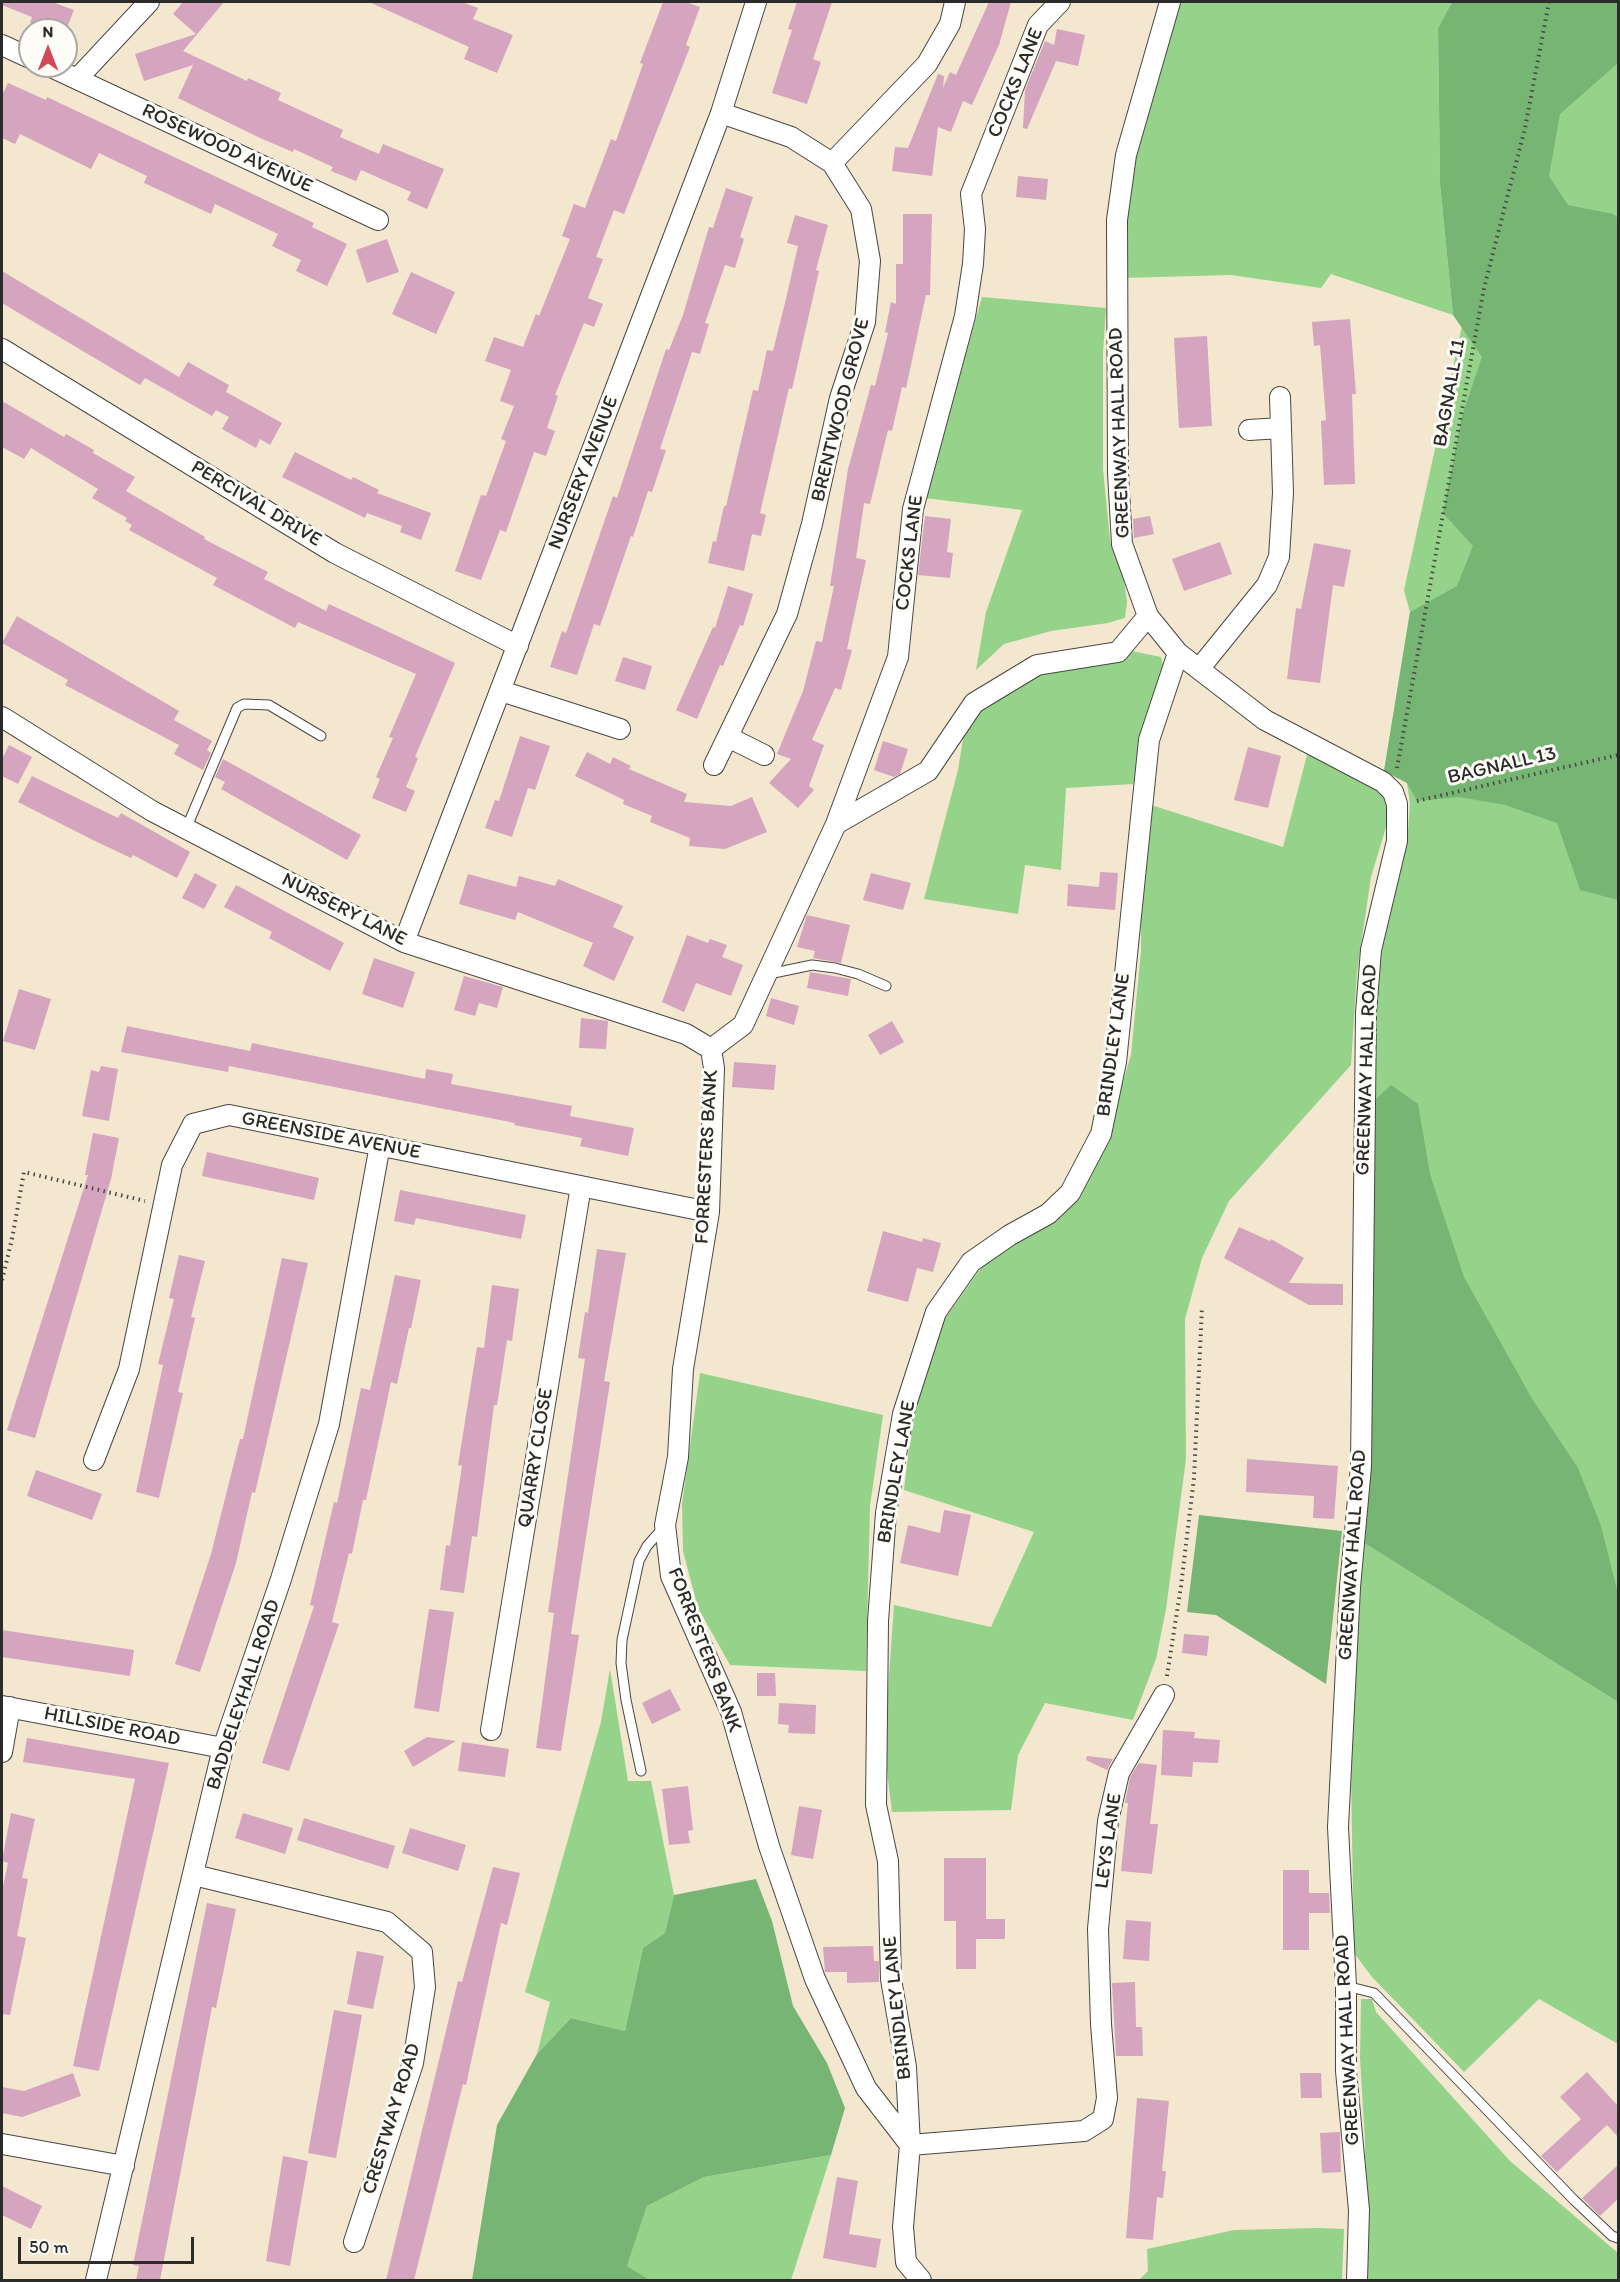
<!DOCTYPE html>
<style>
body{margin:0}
#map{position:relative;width:1620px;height:2282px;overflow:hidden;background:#f3e7cf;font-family:Itim,sans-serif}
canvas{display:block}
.frame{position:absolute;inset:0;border:3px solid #2b2b2b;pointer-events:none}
.north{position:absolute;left:18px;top:18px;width:60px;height:60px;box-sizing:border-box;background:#fdfcf7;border:2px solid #a9a8a5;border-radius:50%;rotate:0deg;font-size:16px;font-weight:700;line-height:24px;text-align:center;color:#2b2b2b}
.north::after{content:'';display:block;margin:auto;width:21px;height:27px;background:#d1495b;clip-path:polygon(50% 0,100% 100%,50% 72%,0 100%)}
.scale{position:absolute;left:18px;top:2237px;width:176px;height:27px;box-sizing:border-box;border:3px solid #2b2b2b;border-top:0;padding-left:8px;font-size:18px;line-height:21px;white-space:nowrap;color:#2b2b2b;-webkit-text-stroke:4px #fdfcf7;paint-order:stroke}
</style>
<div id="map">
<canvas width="1620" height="2282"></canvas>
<div class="frame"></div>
<div class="north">N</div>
<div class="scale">50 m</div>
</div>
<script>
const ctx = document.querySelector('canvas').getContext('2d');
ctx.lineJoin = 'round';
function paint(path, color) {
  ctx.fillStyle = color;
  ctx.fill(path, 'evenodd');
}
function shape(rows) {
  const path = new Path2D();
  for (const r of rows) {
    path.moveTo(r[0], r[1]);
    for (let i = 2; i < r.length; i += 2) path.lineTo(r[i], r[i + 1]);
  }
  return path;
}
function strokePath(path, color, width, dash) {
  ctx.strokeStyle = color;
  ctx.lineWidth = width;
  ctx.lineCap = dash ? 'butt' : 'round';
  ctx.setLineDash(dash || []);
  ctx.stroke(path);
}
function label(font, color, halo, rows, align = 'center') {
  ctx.font = font + ' Itim,sans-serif';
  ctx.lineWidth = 6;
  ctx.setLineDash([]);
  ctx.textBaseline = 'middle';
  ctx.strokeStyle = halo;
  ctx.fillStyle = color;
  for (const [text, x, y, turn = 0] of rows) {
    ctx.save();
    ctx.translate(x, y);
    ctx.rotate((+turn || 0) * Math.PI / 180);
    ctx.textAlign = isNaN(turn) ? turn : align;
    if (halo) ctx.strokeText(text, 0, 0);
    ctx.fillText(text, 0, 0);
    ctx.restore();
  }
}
const green = shape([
 [1180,2,1452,2,1438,28,1440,184,1453,315,1331,274,1321,288,1231,275,1122,278,1128,208,1138,143],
 [1533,2,1618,2,1618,1617,1371,1121,1375,970,1408,831,1410,804,1407,783,1384,771,1410,612,1404,590],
 [982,297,1106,308,1103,353,1103,469,1110,540,1123,573,1127,602,1125,618,1108,623,1051,631,1004,644,976,670,986,612,1022,510,925,498],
 [1132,651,1161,657,1164,669,1133,784,1066,788,1061,870,1025,865,1018,914,924,899,958,770,966,721,1006,692,1048,670,1103,663],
 [1308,751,1375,786,1388,797,1390,814,1371,877,1357,972,1351,1065,1229,1201,1202,1258,1185,1319,1186,1459,1166,1609,1156,1659,1133,1720,1045,1703,1018,1755,1011,1810,892,1812,884,1747,894,1605,991,1627,1034,1532,904,1490,913,1413,944,1320,988,1258,1057,1221,1081,1188,1107,1135,1131,1055,1141,951,1141,876,1151,805,1283,847],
 [700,1373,883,1415,870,1506,866,1671,730,1665,698,1608,683,1551,682,1504],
 [1361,1541,1618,1702,1618,2044,1539,1999,1464,2072,1372,1977,1354,1953,1351,1773,1355,1617],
 [610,1669,628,1781,651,1781,674,1895,665,1933,643,1948,625,2031,571,2018,537,2054,550,2002,525,1992,601,1722],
 [1361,1999,1372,1999,1376,2012,1510,2161,1618,2253,1618,2280,1364,2280,1365,2142,1360,2058],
 [831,2155,791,2280,650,2280,627,2266,647,2206,704,2177],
 [1318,2228,1344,2229,1342,2280,1139,2280,1148,2271,1147,2249,1234,2230]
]);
const forest = shape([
 [1452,2,1618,2,1618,63,1560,114,1549,176,1568,205,1613,214,1618,218,1618,900,1580,890,1557,823,1505,805,1459,797,1417,801,1407,783,1384,771,1410,612,1457,586,1473,546,1443,513,1462,416,1482,357,1453,315,1440,184,1438,28],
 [1391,1085,1418,1104,1430,1174,1464,1277,1531,1397,1578,1468,1601,1526,1618,1594,1618,1702,1361,1541,1372,1103],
 [1199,1515,1342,1531,1326,1684,1216,1615,1187,1612],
 [756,1879,772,1921,793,2006,827,2063,845,2108,831,2155,704,2177,647,2206,627,2266,650,2280,472,2280,497,2125,537,2054,571,2018,625,2031,643,1948,665,1933,674,1895]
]);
const building = shape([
 [2,2,52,2,74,10,66,30,48,30,30,23,32,17,2,5],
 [183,2,224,2,183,51,247,81,248,78,281,93,278,100,343,130,340,137,379,154,383,144,444,169,427,209,407,200,411,192,361,170,356,181,331,171,333,167,294,149,293,152,260,138,178,98,193,65,144,81,135,54,196,34,173,14],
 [369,2,462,2,478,8,473,19,513,35,497,73,464,59,469,47],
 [663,2,686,2,700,7,686,45,690,47,624,214,614,210,596,257,603,259,588,298,603,304,594,327,584,323,555,395,558,396,547,428,555,431,546,456,534,452,506,532,500,530,481,580,455,571,481,495,486,496,506,441,501,439,514,406,500,401,511,370,485,361,494,337,523,347,536,314,539,316,570,239,562,236,574,204,585,208,611,139,616,141,643,64,640,63],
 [797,2,832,2,813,59,821,62,807,104,772,93,792,30,788,29],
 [989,2,1011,2,999,45,972,105,963,101,951,132,938,127,932,176,892,171,895,147,908,148,938,74,944,76,943,88,950,72,956,75],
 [1057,29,1085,35,1078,66,1056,61,1027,129,1023,128,1025,90,1045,41,1054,45],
 [8,83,46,100,47,97,314,223,312,227,347,244,327,286,296,271,301,260,272,246,278,234,215,204,211,214,144,183,147,176,99,153,91,169,20,134,15,144,2,138,2,95],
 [1018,176,1048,179,1046,200,1016,197],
 [726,188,753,197,740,237,744,239,735,268,725,265,705,323,709,324,700,354,692,352,660,449,666,450,652,492,648,491,633,537,631,536,600,626,594,624,577,675,550,667,562,631,566,633,613,496,617,498,666,349,669,350,683,315,709,227,713,228],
 [903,214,932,214,930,295,926,295,906,388,902,387,892,431,888,430,870,504,864,503,856,558,866,560,847,649,852,650,841,690,835,688,812,740,824,745,809,786,814,790,798,808,769,783,791,759,777,754,803,691,816,641,822,642,834,586,830,586,848,469,871,385,875,386,888,333,885,332,891,302,896,304,896,264,903,264],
 [795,215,828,225,816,270,819,271,792,389,789,388,760,513,766,515,761,536,752,534,744,571,708,563,713,541,716,542,724,506,726,506,753,390,758,391,767,350,773,351,785,303,798,246,787,243],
 [387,239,399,272,367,283,356,250],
 [2,271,179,377,188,362,229,385,226,392,282,423,270,445,260,439,256,448,222,429,229,417,216,410,212,416,145,378,140,385,2,303],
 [411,272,455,292,436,334,392,314],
 [1350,319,1356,394,1352,394,1355,484,1324,485,1321,421,1326,420,1320,345,1314,346,1312,322],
 [1207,336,1212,426,1179,428,1174,338],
 [2,401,64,437,66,434,94,450,93,453,135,477,126,491,205,537,204,539,268,572,264,579,326,611,329,604,455,663,415,757,418,758,406,787,415,791,406,812,372,798,380,779,376,777,393,738,389,737,416,674,298,622,295,628,213,585,217,578,129,530,132,525,125,521,127,518,92,498,98,489,31,448,24,459,2,447],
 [295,452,351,480,353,477,379,490,377,493,431,513,421,540,400,532,402,526,367,513,365,518,282,477],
 [925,516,951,519,947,552,953,553,950,578,918,575],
 [1150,516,1154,534,1134,538,1133,519],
 [1220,542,1232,574,1184,591,1172,559],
 [1314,543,1351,550,1344,587,1333,585,1320,683,1287,679,1296,608,1301,609],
 [728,586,753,594,743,626,740,625,723,666,720,665,697,719,676,710,713,627,715,628],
 [17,616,179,711,174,720,212,741,207,750,211,753,203,770,174,754,179,745,65,685,68,680,2,643],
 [623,657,652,666,645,690,615,681],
 [520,736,550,746,535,790,528,788,512,837,485,828,495,800,499,801],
 [883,741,908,749,900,774,894,777,874,770],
 [9,745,32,757,18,784,2,776,2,759],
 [1248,747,1281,756,1268,808,1234,800],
 [587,752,610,764,613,757,631,766,629,769,687,794,684,802,731,806,752,797,767,832,725,849,689,846,690,838,650,822,652,816,623,804,624,800,575,776],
 [223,759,361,835,347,860,221,789,225,782,215,777],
 [32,776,118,818,121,813,190,852,177,878,133,855,131,858,93,840,18,802],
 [1100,872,1118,873,1115,910,1067,906,1068,884,1099,887],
 [195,873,217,885,204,909,182,898],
 [871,873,911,883,903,910,863,900],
 [468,874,516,887,519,876,555,886,558,879,623,906,613,927,634,937,614,981,583,966,593,943,518,912,515,920,459,904],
 [236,885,344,943,330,971,269,938,272,932,224,907],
 [807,915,850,925,841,963,813,958,815,951,797,947],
 [687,935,708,943,710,939,727,945,722,957,743,965,731,996,696,983,684,1012,662,1002],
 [374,958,415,972,403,1008,362,994],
 [810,972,851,979,848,996,807,988],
 [464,976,503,987,497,1008,479,1003,475,1016,454,1010],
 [19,989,51,999,35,1050,3,1041],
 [771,998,799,1006,794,1025,766,1016],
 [581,1018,608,1021,606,1049,579,1048],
 [892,1021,904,1042,880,1055,868,1035],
 [127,1026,250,1051,252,1043,425,1079,426,1069,453,1074,451,1084,572,1106,570,1116,634,1128,628,1156,580,1146,582,1138,514,1125,515,1123,229,1066,228,1072,121,1052],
 [734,1062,776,1065,774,1090,732,1087],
 [101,1066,118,1069,109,1121,82,1116,91,1070,99,1072],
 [93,1133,119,1138,111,1179,35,1438,7,1430,88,1175,85,1175],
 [207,1152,319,1178,314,1200,202,1176],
 [400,1190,526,1215,521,1239,416,1218,414,1225,394,1221],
 [1239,1227,1270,1241,1271,1239,1304,1258,1289,1283,1343,1284,1343,1305,1309,1305,1224,1258],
 [883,1231,922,1242,923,1238,941,1243,933,1272,917,1268,908,1302,867,1291],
 [597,1249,626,1253,604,1381,610,1382,571,1634,579,1635,561,1751,536,1748,554,1613,548,1612,585,1359,578,1358,585,1312,588,1313],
 [179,1255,205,1261,191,1317,195,1318,178,1392,183,1393,159,1498,136,1492,163,1365,158,1364,174,1299,169,1298],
 [282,1258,308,1263,255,1493,252,1492,236,1563,200,1672,175,1664,211,1554,240,1439,243,1439],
 [395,1275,421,1280,411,1328,409,1328,397,1384,391,1382,366,1500,363,1500,352,1554,349,1553,332,1622,339,1624,289,1771,262,1763,314,1606,310,1605,334,1502,337,1503,361,1388,370,1390],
 [492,1285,519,1289,512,1341,507,1340,497,1405,494,1405,477,1537,472,1536,464,1593,440,1590,446,1545,450,1546,462,1466,458,1465,477,1347,484,1348],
 [1247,1459,1338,1466,1334,1519,1313,1518,1314,1496,1246,1492],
 [36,1470,102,1494,92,1520,27,1496],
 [944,1510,971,1515,958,1576,900,1563,908,1525,940,1533],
 [429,1609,454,1612,439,1712,414,1708],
 [2,1630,134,1650,130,1676,2,1657],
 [1184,1634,1209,1636,1207,1656,1182,1653],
 [757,1673,775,1673,776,1696,757,1696],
 [670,1689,681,1710,652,1724,642,1703],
 [779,1703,816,1705,815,1734,788,1733,789,1725,778,1724],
 [1163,1730,1195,1732,1194,1738,1220,1740,1218,1763,1193,1762,1192,1777,1161,1775],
 [427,1737,456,1741,413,1767,404,1751],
 [27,1738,169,1763,99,2071,73,2066,135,1779,23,1762],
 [462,1742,509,1749,505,1777,458,1771],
 [1087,1756,1113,1759,1107,1770,1086,1760],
 [1139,1763,1157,1765,1150,1824,1158,1824,1152,1874,1121,1871,1128,1803,1125,1803,1130,1777],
 [688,1786,693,1830,688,1831,690,1843,669,1845,662,1789],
 [799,1806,822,1810,813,1859,791,1855],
 [11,1813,35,1819,22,1878,28,1879,17,1936,26,1938,10,2015,2,2014,2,1891,8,1863,2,1861],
 [243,1813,293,1828,285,1854,235,1838],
 [304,1818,395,1846,388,1869,297,1840],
 [410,1828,466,1845,458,1871,402,1853],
 [944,1858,986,1858,986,1919,1005,1919,1005,1939,976,1939,976,1969,956,1969,956,1921,944,1921],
 [493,1867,520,1873,507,1925,501,1923,466,2085,463,2084,414,2280,386,2280,458,1981,462,1982],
 [1283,1870,1309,1870,1309,1893,1329,1893,1330,1913,1309,1913,1309,1950,1283,1950],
 [207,1903,236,1909,216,2008,212,2007,160,2280,136,2280,139,2266,133,2265],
 [1126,1920,1151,1922,1149,1961,1123,1959],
 [873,1946,874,1961,879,1961,879,1982,847,1983,847,1972,825,1972,823,1947],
 [357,1951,384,1956,373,2009,347,2004],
 [1135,1982,1136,2027,1142,2027,1143,2056,1116,2056,1112,1983],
 [334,2010,362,2015,336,2158,308,2153],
 [1587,2072,1618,2106,1618,2137,1607,2125,1557,2172,1541,2156,1581,2119,1560,2097],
 [73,2073,81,2096,22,2117,2,2113,2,2087,24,2091],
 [1300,2073,1321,2073,1322,2098,1301,2098],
 [1137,2098,1169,2101,1162,2171,1166,2171,1163,2198,1157,2197,1153,2240,1126,2238],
 [1340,2132,1341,2172,1322,2173,1320,2133],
 [283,2156,308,2161,290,2266,266,2261],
 [1618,2165,1618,2199,1600,2216,1582,2198],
 [837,2177,858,2181,849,2234,881,2239,876,2268,823,2258],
 [2,2186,42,2206,31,2229,2,2215]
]);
const path = shape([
 [1397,768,1484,288,1525,128,1549,2],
 [1417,801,1618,755],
 [2,1280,12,1239,24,1172,145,1201],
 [1167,1676,1181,1586,1194,1478,1202,1307]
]);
const lane = shape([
 [186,829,237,708,244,704,269,705,321,736],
 [769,974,812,965,835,968,858,974,886,986],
 [641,1771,626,1700,621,1663,622,1640,639,1561,647,1546,664,1527],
 [1346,1986,1374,1993,1574,2200,1612,2236,1618,2238]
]);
const street = shape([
 [1170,2,1126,155,1117,220,1118,473,1122,544,1148,616,1178,653,1265,720,1383,782,1393,792,1397,804,1397,841,1371,950,1366,1013,1361,1466,1350,1587,1338,1827,1346,1986,1346,2071,1359,2210,1357,2280],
 [2,45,30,58],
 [49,66,378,220],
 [77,79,149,2],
 [832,163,927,64,950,24,955,2],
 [2,349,335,553,518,646],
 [1249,430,1281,428],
 [1199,669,1267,585,1279,557,1283,493,1280,397],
 [501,691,620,729],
 [2,717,152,811,404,942,686,1034,711,1049],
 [728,737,764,755],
 [714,765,787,614,812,524,840,398,865,322,870,261,861,209,832,163,791,137,721,113],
 [836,824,928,771,974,703,1037,665,1118,652,1148,616],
 [404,942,721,113,756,2],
 [711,1049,714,1068,709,1212,683,1369,678,1457,665,1525,671,1576,731,1712,769,1846,815,1979,866,2088,910,2145,1084,2131,1103,2119,1107,2098,1101,2024,1098,1929,1108,1821,1119,1773,1164,1695],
 [711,1049,743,1025,836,824,898,657,913,509,965,316,973,264,975,229,971,194,1038,25,1060,2],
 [94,1460,129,1369,172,1165,193,1124,229,1115,709,1212],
 [2,1706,223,1748],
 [491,1730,581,1186],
 [2,1752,10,1707],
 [194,1875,387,1922,422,1952,425,1987,413,2063,354,2242],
 [2,2144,124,2166],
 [906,2262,903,2227,910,2145,906,2067,891,1979,888,1861,876,1805,878,1621,886,1513,903,1414,936,1312,971,1262,1010,1235,1048,1214,1070,1193,1101,1134,1116,1062,1149,740,1178,653],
 [906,2262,921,2280],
 [96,2280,223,1748,281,1579,329,1424,380,1145]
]);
const streetNames = [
 ["COCKS LANE",1016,83,-68],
 ["ROSEWOOD AVENUE",227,149,25],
 ["BAGNALL 11",1450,393,-80],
 ["BRENTWOOD GROVE",841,410,-76],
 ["GREENWAY HALL ROAD",1120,433,-92],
 ["NURSERY AVENUE",584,473,-69],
 ["PERCIVAL DRIVE",256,504,31],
 ["COCKS LANE",910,553,-83],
 ["BAGNALL 13",1502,766,-13],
 ["NURSERY LANE",344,910,27],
 ["BRINDLEY LANE",1114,1045,-82],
 ["GREENWAY HALL ROAD",1367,1070,-88],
 ["GREENSIDE AVENUE",331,1136,11],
 ["FORRESTERS BANK",707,1157,-87],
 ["QUARRY CLOSE",536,1458,-81],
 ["BRINDLEY LANE",897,1472,-80],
 ["GREENWAY HALL ROAD",1353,1555,-86],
 ["FORRESTERS BANK",704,1650,69],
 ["BADDELEYHALL ROAD",244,1695,-72],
 ["HILLSIDE ROAD",112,1727,11],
 ["LEYS LANE",1109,1841,-82],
 ["BRINDLEY LANE",898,2008,-96],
 ["GREENWAY HALL ROAD",1348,2040,-93],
 ["CRESTWAY ROAD",392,2119,-73]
];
paint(green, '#94d389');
paint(forest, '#77b575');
paint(building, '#d5a4be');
strokePath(lane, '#494744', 11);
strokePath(street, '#494744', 22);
strokePath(path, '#494744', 4, [1.5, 4.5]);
strokePath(lane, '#fff', 9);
strokePath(street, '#fff', 20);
label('20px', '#2b2b2b', '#fdfcf7', streetNames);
</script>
